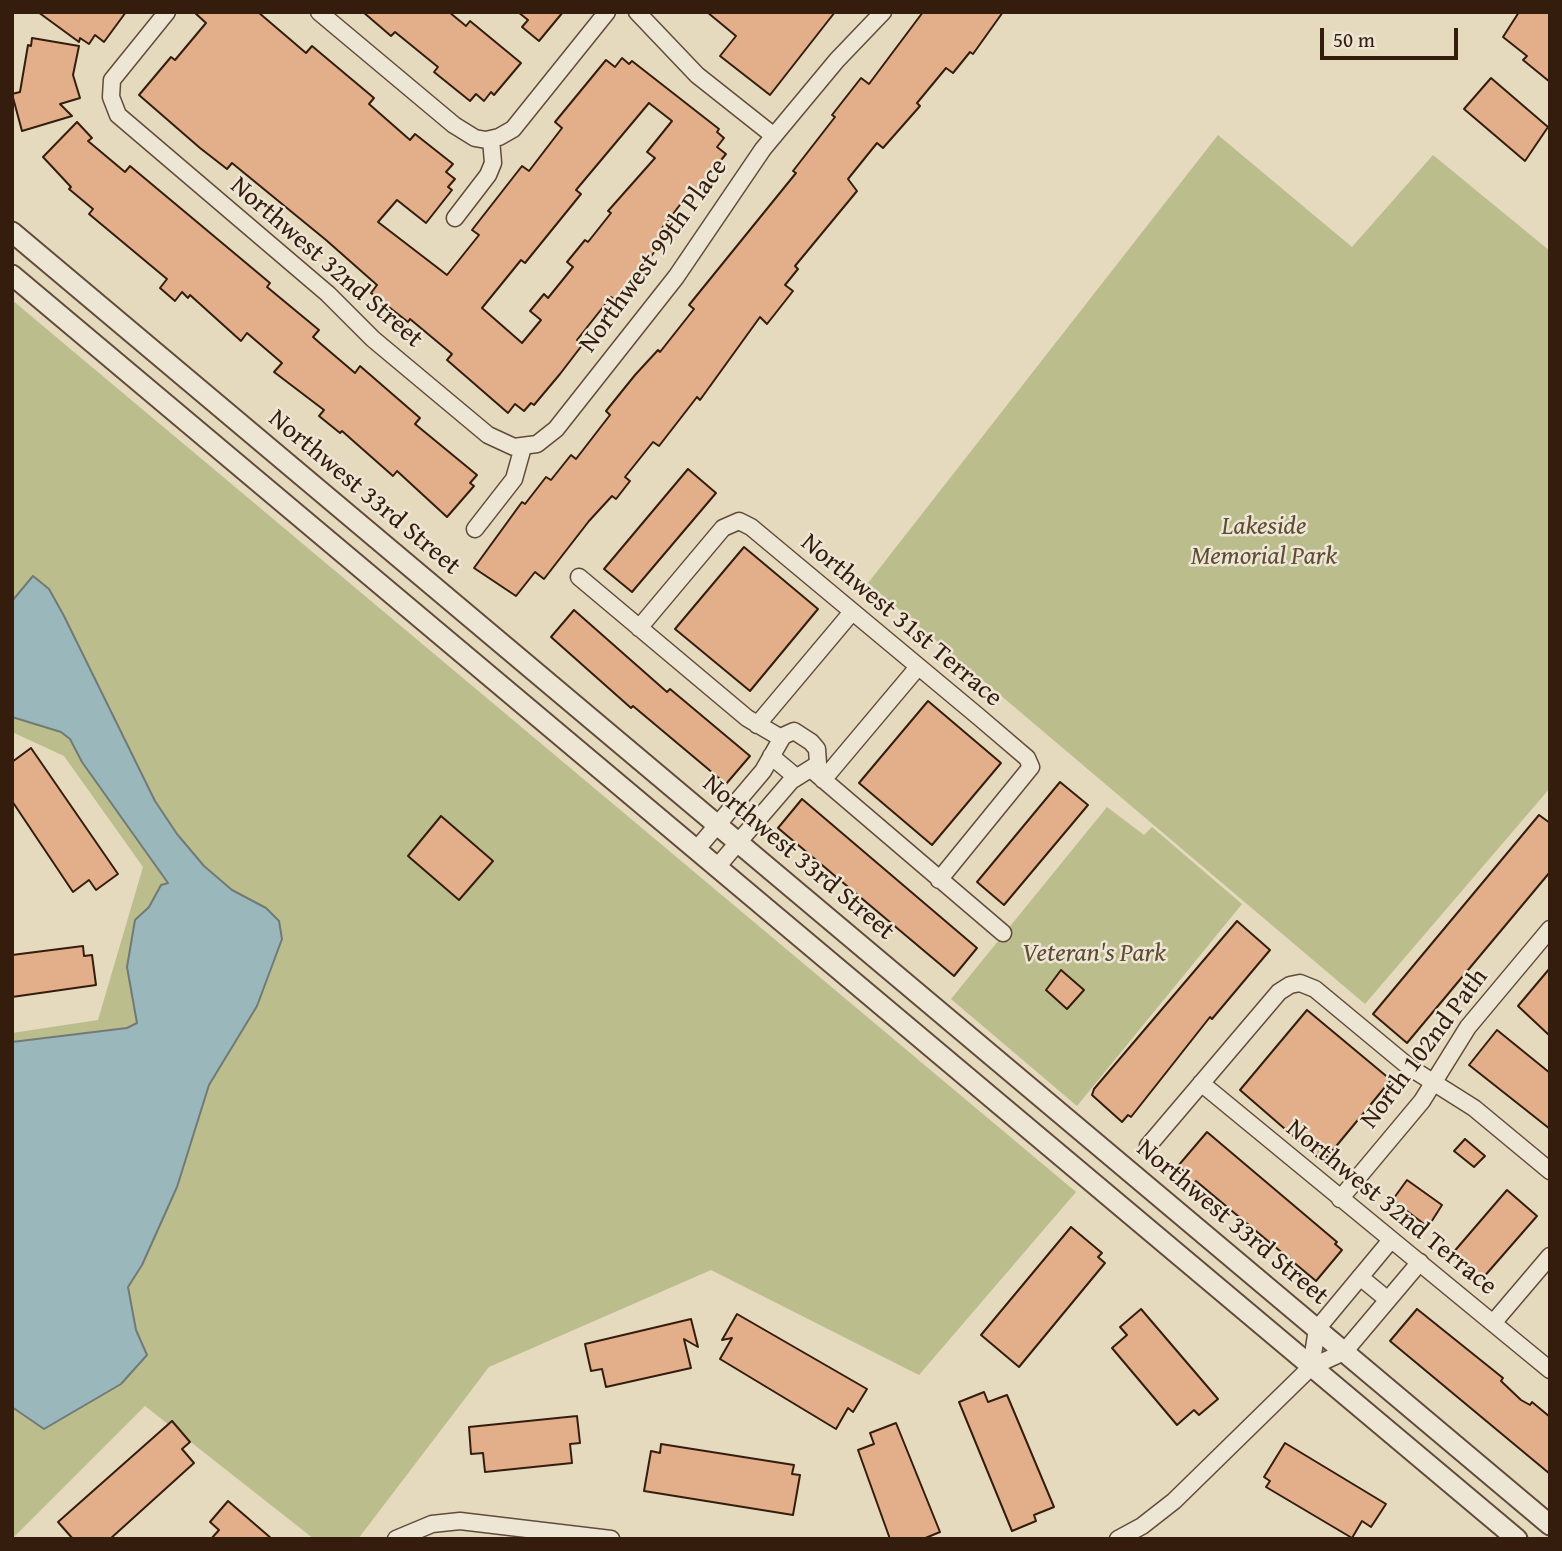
<!DOCTYPE html>
<style>
body{margin:0}
#map{position:relative;width:1562px;height:1551px;overflow:hidden;background:#e5d9be;font-family:"Gentium Book Plus",serif}
canvas{display:block}
.frame{position:absolute;inset:0;border:14px solid #351d0e;pointer-events:none}
.scale{position:absolute;left:1320px;top:28px;width:138px;height:32px;box-sizing:border-box;border:4px solid #351d0e;border-top:0;padding-left:9px;font-size:21px;line-height:24px;white-space:nowrap;color:#351d0e;-webkit-text-stroke:5px #eee6d5;paint-order:stroke}
</style>
<div id="map">
<canvas width="1562" height="1551"></canvas>
<div class="frame"></div>
<div class="scale">50 m</div>
</div>
<script>
const ctx = document.querySelector('canvas').getContext('2d');
ctx.lineJoin = 'round';
function paint(path, color) {
  ctx.fillStyle = color;
  ctx.fill(path, 'evenodd');
}
function shape(rows) {
  const path = new Path2D();
  for (const r of rows) {
    path.moveTo(r[0], r[1]);
    for (let i = 2; i < r.length; i += 2) path.lineTo(r[i], r[i + 1]);
  }
  return path;
}
function strokePath(path, color, width, dash) {
  ctx.strokeStyle = color;
  ctx.lineWidth = width;
  ctx.lineCap = dash ? 'butt' : 'round';
  ctx.setLineDash(dash || []);
  ctx.stroke(path);
}
function label(font, color, halo, rows, align = 'center') {
  ctx.font = font + ' "Gentium Book Plus",serif';
  ctx.lineWidth = 5;
  ctx.setLineDash([]);
  ctx.textBaseline = 'middle';
  ctx.strokeStyle = halo;
  ctx.fillStyle = color;
  for (const [text, x, y, turn = 0] of rows) {
    ctx.save();
    ctx.translate(x, y);
    ctx.rotate((+turn || 0) * Math.PI / 180);
    ctx.textAlign = isNaN(turn) ? turn : align;
    if (halo) ctx.strokeText(text, 0, 0);
    ctx.fillText(text, 0, 0);
    ctx.restore();
  }
}
const green = shape([
 [1218,135,1352,247,1433,155,1550,251,1550,788,1365,1004,868,583],
 [12,300,1076,1192,919,1375,711,1270,489,1367,358,1539,314,1539,145,1406,12,1539,12,1033,98,1020,143,867,64,756,12,732],
 [1107,807,1144,835,1152,827,1242,904,1077,1106,951,999]
]);
const water = shape([
 [33,576,49,589,64,616,155,801,177,834,204,866,232,890,266,908,279,921,282,939,257,1006,209,1085,177,1187,142,1265,128,1287,136,1330,147,1355,121,1384,44,1429,12,1407,12,1042,127,1028,137,1023,127,967,135,920,149,907,161,885,168,883,82,762,70,739,61,732,12,717,12,601,33,576]
]);
const building = shape([
 [38,12,126,12,104,42,95,35,89,44,80,38,79,42,38,12],
 [194,12,258,12,306,53,312,46,374,98,369,104,410,140,415,134,453,164,446,172,455,179,448,187,452,190,426,223,397,200,378,222,447,275,479,235,472,230,522,166,529,171,562,128,555,122,606,60,615,67,622,58,629,64,632,61,719,129,717,132,724,138,717,147,726,154,696,191,693,188,659,232,666,237,645,264,647,266,618,302,611,297,577,340,583,344,560,374,534,405,531,403,524,411,515,404,508,413,447,360,452,354,410,319,408,322,371,293,377,285,326,240,232,163,227,169,200,148,139,95,171,57,175,60,206,23,194,12],
 [649,103,672,121,647,152,655,158,608,211,611,213,588,242,585,240,567,262,573,267,548,298,544,294,530,311,541,320,522,343,482,308,521,260,525,263,581,194,576,190,649,103],
 [363,12,449,12,466,26,470,21,521,63,494,95,491,92,484,101,476,94,470,101,434,72,438,67,395,32,391,36,363,12],
 [518,12,563,12,539,41,522,27,528,20,518,12],
 [707,12,835,12,770,95,720,56,736,36,707,12],
 [923,12,1003,12,973,54,970,52,953,73,946,68,917,103,920,106,883,148,877,143,848,179,857,191,795,266,798,269,785,285,793,291,767,324,760,317,700,400,697,397,659,446,653,442,625,477,630,481,616,499,612,496,589,521,544,579,535,572,516,596,474,568,522,502,525,504,546,477,551,480,571,455,576,459,610,415,606,411,635,375,658,350,660,352,694,309,689,305,796,173,793,171,835,117,832,115,861,78,869,84,923,12],
 [1519,12,1550,12,1550,82,1523,60,1527,56,1503,37,1519,12],
 [32,38,79,46,73,75,80,98,60,104,72,116,22,131,12,94,20,92,28,45,31,46,32,38],
 [1491,78,1548,127,1525,161,1464,109,1491,78],
 [77,122,92,138,88,141,125,172,130,166,270,283,267,287,319,330,313,337,321,344,355,373,360,366,420,418,415,424,477,475,470,483,474,486,447,517,397,471,393,476,342,431,340,433,319,416,324,410,274,372,282,363,247,333,241,341,190,295,188,298,182,292,175,301,160,288,167,279,89,214,93,209,69,189,71,187,43,157,77,122],
 [688,469,716,493,632,592,604,569,688,469],
 [744,547,818,609,750,691,675,629,744,547],
 [574,610,667,692,670,689,750,756,726,784,633,706,631,708,551,637,574,610],
 [928,701,1001,763,932,845,859,783,928,701],
 [31,748,118,874,96,890,89,880,73,892,12,801,12,762,31,748],
 [1060,782,1088,805,1004,905,977,882,1060,782],
 [802,799,977,948,954,976,778,828,802,799],
 [1539,815,1550,823,1550,872,1407,1043,1373,1014,1539,815],
 [441,816,493,861,459,900,408,856,441,816],
 [1237,921,1270,950,1212,1019,1210,1017,1131,1117,1128,1115,1122,1122,1092,1095,1094,1089,1237,921],
 [83,946,84,956,92,955,96,985,12,997,12,955,83,946],
 [1550,968,1550,1036,1518,1006,1550,968],
 [1061,970,1084,990,1067,1009,1046,990,1061,970],
 [1307,1010,1391,1080,1323,1162,1240,1090,1307,1010],
 [1497,1030,1550,1073,1550,1129,1469,1065,1497,1030],
 [1207,1132,1337,1242,1335,1244,1342,1250,1316,1281,1196,1181,1194,1183,1182,1174,1184,1171,1178,1166,1207,1132],
 [1465,1139,1485,1156,1474,1167,1454,1151,1465,1139],
 [1407,1180,1442,1205,1428,1227,1395,1202,1394,1198,1407,1180],
 [1507,1190,1537,1216,1482,1279,1452,1254,1507,1190],
 [1071,1227,1102,1253,1098,1257,1105,1263,1019,1367,981,1335,1071,1227],
 [1141,1309,1218,1399,1199,1415,1194,1410,1177,1425,1112,1348,1127,1335,1120,1327,1141,1309],
 [1417,1309,1503,1378,1501,1381,1521,1400,1530,1405,1532,1402,1550,1417,1550,1474,1390,1341,1417,1309],
 [737,1314,867,1389,853,1412,848,1408,836,1429,720,1359,732,1338,722,1340,737,1314],
 [691,1319,698,1347,684,1339,691,1368,606,1387,602,1369,591,1371,585,1344,691,1319],
 [984,1392,988,1402,1007,1395,1054,1507,1034,1515,1036,1521,1012,1531,959,1402,984,1392],
 [577,1416,580,1443,570,1444,572,1463,485,1472,483,1453,471,1454,469,1427,577,1416],
 [172,1421,190,1442,182,1449,194,1463,110,1539,73,1539,58,1522,172,1421],
 [896,1423,940,1532,923,1539,890,1539,858,1450,874,1444,870,1433,896,1423],
 [1285,1443,1386,1504,1371,1527,1362,1521,1352,1538,1266,1487,1270,1481,1264,1477,1285,1443],
 [661,1444,794,1465,792,1474,800,1475,793,1515,644,1491,651,1451,660,1453,661,1444],
 [228,1501,272,1539,211,1539,219,1530,210,1522,228,1501]
]);
const minor = shape([
 [167,12,112,80,111,97,118,115,328,294,373,339,488,435,514,447,537,444,556,429,676,277,763,149,837,60,883,12],
 [319,12,454,125,475,138,486,140,499,137,513,129,607,12],
 [637,12,697,75,774,136],
 [455,218,488,175,493,163,491,139],
 [475,529,514,479,523,447],
 [579,577,747,718,781,738],
 [639,628,723,528,739,521,751,527,979,717,1027,758,1031,767,939,880],
 [757,725,852,612],
 [771,756,796,777],
 [812,770,1003,933],
 [823,780,918,667],
 [696,850,763,771,783,736,794,731,811,742,817,749,818,764,791,781,717,867],
 [1201,1083,1550,1370],
 [1148,1146,1279,992,1290,985,1300,983,1315,989,1409,1067,1474,1108,1550,1171],
 [1340,1199,1422,1101,1468,1027,1550,929],
 [1360,1277,1388,1300],
 [1493,1323,1550,1256],
 [1311,1367,1317,1329,1391,1240],
 [396,1539,432,1524,460,1521,611,1539],
 [1118,1539,1142,1526,1174,1501,1311,1367,1344,1352,1420,1262]
]);
const tertiary = shape([
 [12,232,1550,1525],
 [12,275,1517,1539]
]);
const streetNames = [
 ["Northwest 99th Place",654,256,-54],
 ["Northwest 32nd Street",326,263,41],
 ["Northwest 33rd Street",364,493,40],
 ["Northwest 31st Terrace",901,621,40],
 ["Northwest 33rd Street",798,858,40],
 ["North 102nd Path",1425,1049,-53],
 ["Northwest 32nd Terrace",1391,1208,39],
 ["Northwest 33rd Street",1232,1223,40]
];
const parkNames = [
 ["Lakeside",1264,527],
 ["Memorial Park",1264,557],
 ["Veteran's Park",1094,954]
];
paint(green, '#bcbd8c');
paint(water, '#9ab8bc');
strokePath(water, '#727a76', 2);
paint(building, '#e2af8a');
strokePath(building, '#351d0e', 2);
strokePath(minor, '#614c3a', 19);
strokePath(tertiary, '#614c3a', 23);
strokePath(minor, '#eee6d5', 16);
strokePath(tertiary, '#eee6d5', 19);
label('26px', '#351d0e', '#eee6d5', streetNames);
label('italic 26px', '#5e4d34', '#eee6d5', parkNames);
</script>
